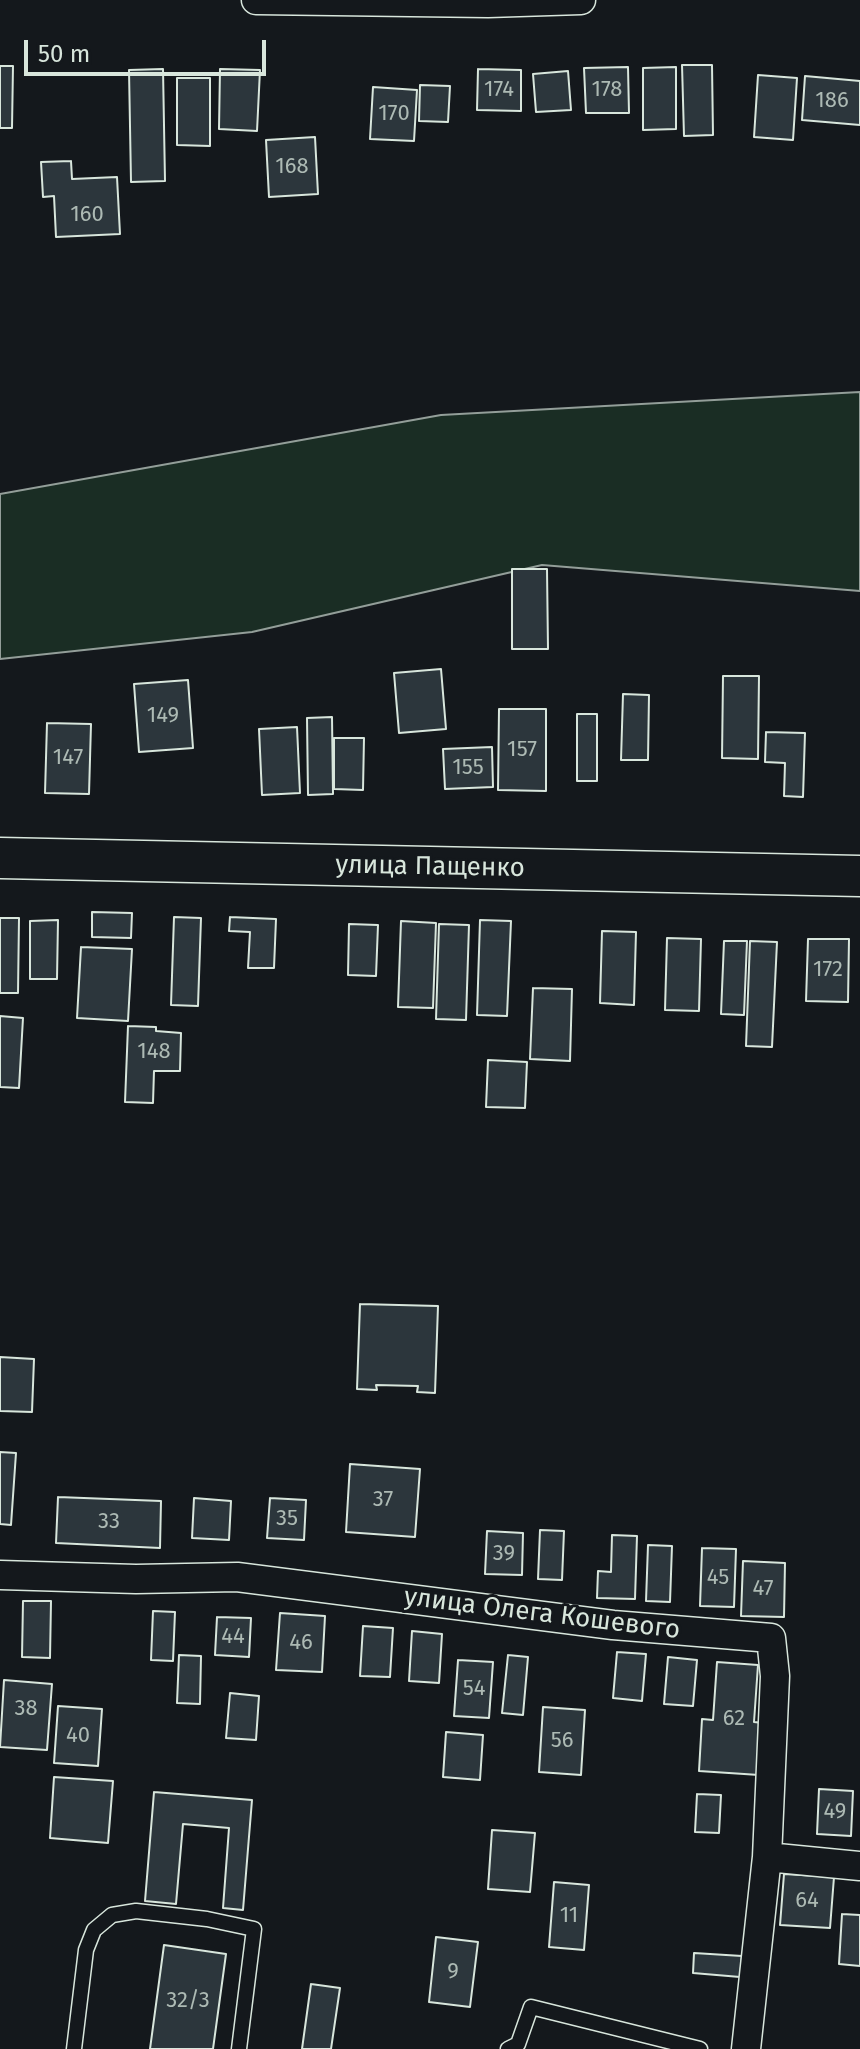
<!DOCTYPE html>
<meta charset="utf-8">
<style>
body{margin:0}
#map{position:relative;width:860px;height:2049px;overflow:hidden;background:#14181c;font-family:"Fira Sans",sans-serif}
canvas{display:block}
.scale{position:absolute;left:24px;top:40px;width:242px;height:36px;box-sizing:border-box;border:4px solid #d8e6dc;border-top:0;padding-left:10px;font-size:24px;line-height:28px;white-space:nowrap;color:#d8e6dc;-webkit-text-stroke:6px #14181c;paint-order:stroke}
</style>
<div id="map">
<canvas width="860" height="2049"></canvas>
<div class="scale">50 m</div>
</div>
<script>
const ctx = document.querySelector('canvas').getContext('2d');
ctx.lineJoin = 'round';
function paint(path, color) {
  ctx.fillStyle = color;
  ctx.fill(path, 'evenodd');
}
function shape(rows) {
  const path = new Path2D();
  for (const r of rows) {
    path.moveTo(r[0], r[1]);
    for (let i = 2; i < r.length; i += 2) path.lineTo(r[i], r[i + 1]);
  }
  return path;
}
function strokePath(path, color, width, dash) {
  ctx.strokeStyle = color;
  ctx.lineWidth = width;
  ctx.lineCap = dash ? 'butt' : 'round';
  ctx.setLineDash(dash || []);
  ctx.stroke(path);
}
function label(font, color, halo, rows, align = 'center') {
  ctx.font = font + ' "Fira Sans",sans-serif';
  ctx.lineWidth = 6;
  ctx.setLineDash([]);
  ctx.textBaseline = 'middle';
  ctx.strokeStyle = halo;
  ctx.fillStyle = color;
  for (const [text, x, y, turn = 0] of rows) {
    ctx.save();
    ctx.translate(x, y);
    ctx.rotate((+turn || 0) * Math.PI / 180);
    ctx.textAlign = isNaN(turn) ? turn : align;
    if (halo) ctx.strokeText(text, 0, 0);
    ctx.fillText(text, 0, 0);
    ctx.restore();
  }
}
const green = shape([
 [860,392,860,591,542,565,252,632,0,659,0,494,441,415,860,392]
]);
const building = shape([
 [682,65,712,65,713,135,684,136,682,65],
 [0,66,13,66,12,128,0,128,0,66],
 [628,67,629,113,586,113,584,68,628,67],
 [676,67,676,129,643,130,643,68,676,67],
 [163,69,165,181,131,182,129,70,163,69],
 [220,69,260,70,257,131,219,129,220,69],
 [478,69,521,70,521,111,477,110,478,69],
 [568,71,571,110,536,112,533,74,568,71],
 [758,75,797,78,793,140,754,137,758,75],
 [805,76,860,81,860,125,802,120,805,76],
 [177,78,210,78,210,146,177,145,177,78],
 [420,85,450,86,448,122,419,121,420,85],
 [373,87,417,90,414,141,370,139,373,87],
 [315,137,318,194,269,197,266,140,315,137],
 [71,161,72,179,117,177,120,234,56,237,54,196,43,197,41,162,71,161],
 [512,569,547,569,548,649,512,649,512,569],
 [441,669,446,729,399,733,394,673,441,669],
 [723,676,759,676,758,759,722,758,723,676],
 [188,680,193,748,139,752,134,684,188,680],
 [623,694,649,695,648,760,621,760,623,694],
 [499,709,546,709,546,791,498,790,499,709],
 [577,714,597,714,597,781,577,781,577,714],
 [332,717,333,794,308,795,307,718,332,717],
 [47,723,91,724,89,794,45,793,47,723],
 [297,727,300,793,262,795,259,729,297,727],
 [766,732,805,733,803,797,784,796,785,763,765,762,766,732],
 [334,738,364,738,363,790,334,789,334,738],
 [492,747,493,787,445,789,443,749,492,747],
 [92,912,132,913,131,938,92,937,92,912],
 [174,917,201,918,198,1006,171,1005,174,917],
 [230,917,276,919,274,968,248,968,250,932,229,931,230,917],
 [0,918,19,918,18,993,0,993,0,918],
 [58,920,57,979,30,979,30,921,58,920],
 [480,920,511,921,507,1016,477,1015,480,920],
 [401,921,436,923,433,1008,398,1007,401,921],
 [349,924,378,925,376,976,348,975,349,924],
 [439,924,469,925,466,1020,436,1019,439,924],
 [602,931,636,932,634,1005,600,1003,602,931],
 [667,938,701,939,699,1011,665,1010,667,938],
 [808,939,849,939,848,1002,806,1001,808,939],
 [724,941,747,941,744,1015,721,1014,724,941],
 [750,941,777,942,772,1047,746,1046,750,941],
 [81,947,132,949,128,1021,77,1018,81,947],
 [533,988,572,989,570,1061,530,1059,533,988],
 [0,1016,23,1018,19,1088,0,1087,0,1016],
 [128,1026,156,1027,156,1031,181,1033,180,1071,154,1071,153,1103,125,1102,128,1026],
 [488,1060,527,1062,525,1108,486,1107,488,1060],
 [360,1304,438,1306,435,1393,417,1392,418,1386,376,1385,377,1390,357,1389,360,1304],
 [0,1357,34,1359,32,1412,0,1411,0,1357],
 [0,1452,16,1453,11,1525,0,1524,0,1452],
 [350,1464,420,1469,415,1537,346,1532,350,1464],
 [58,1497,161,1501,160,1548,56,1543,58,1497],
 [194,1498,231,1501,229,1540,192,1538,194,1498],
 [270,1498,306,1500,304,1540,267,1538,270,1498],
 [540,1530,564,1531,562,1580,538,1579,540,1530],
 [487,1531,523,1533,522,1575,485,1574,487,1531],
 [612,1535,637,1536,635,1599,597,1598,598,1571,611,1572,612,1535],
 [648,1545,672,1546,670,1602,646,1601,648,1545],
 [702,1548,736,1549,734,1607,700,1606,702,1548],
 [743,1561,785,1563,784,1617,741,1616,743,1561],
 [23,1601,51,1601,50,1658,22,1657,23,1601],
 [153,1611,175,1612,173,1661,151,1660,153,1611],
 [280,1613,325,1616,322,1672,276,1670,280,1613],
 [217,1617,251,1618,249,1657,215,1655,217,1617],
 [363,1626,393,1628,390,1677,360,1676,363,1626],
 [412,1631,442,1634,439,1683,409,1681,412,1631],
 [617,1652,646,1654,642,1701,613,1698,617,1652],
 [179,1655,201,1656,200,1704,177,1703,179,1655],
 [508,1655,528,1657,523,1715,502,1713,508,1655],
 [668,1657,697,1660,693,1706,664,1704,668,1657],
 [458,1660,493,1662,489,1718,454,1716,458,1660],
 [717,1662,758,1665,754,1722,763,1723,759,1775,699,1771,702,1719,713,1720,717,1662],
 [4,1680,52,1684,47,1750,0,1747,4,1680],
 [230,1693,259,1696,256,1740,226,1738,230,1693],
 [58,1706,102,1709,98,1766,54,1763,58,1706],
 [543,1707,585,1710,581,1775,539,1772,543,1707],
 [446,1732,483,1735,480,1780,443,1777,446,1732],
 [54,1777,113,1781,108,1843,50,1838,54,1777],
 [819,1789,853,1791,851,1836,817,1834,819,1789],
 [154,1792,252,1800,243,1910,223,1908,229,1828,183,1824,176,1904,145,1901,154,1792],
 [697,1794,721,1795,719,1833,695,1832,697,1794],
 [492,1830,535,1833,530,1892,488,1889,492,1830],
 [784,1874,834,1877,830,1928,780,1925,784,1874],
 [554,1882,589,1885,584,1950,549,1947,554,1882],
 [842,1914,860,1915,860,1966,839,1964,842,1914],
 [436,1937,478,1942,470,2007,429,2002,436,1937],
 [164,1945,226,1954,213,2049,150,2049,164,1945],
 [694,1953,742,1956,740,1977,693,1973,694,1953],
 [311,1984,340,1988,331,2049,302,2049,311,1984]
]);
const lane = shape([
 [74,2049,86,1950,94,1930,112,1915,136,1911,207,1919,254,1929,239,2049],
 [508,2049,518,2044,531,2007,700,2049]
]);
const street = shape([
 [256,0,488,3,581,0],
 [0,1575,136,1579,237,1577,613,1625,771,1638,775,1676,767,1857,860,1866],
 [746,2049,767,1857]
]);
const secondary = shape([
 [0,858,860,876]
]);
const numberNames = [
 ["174",499,90],
 ["178",607,90],
 ["186",832,101],
 ["170",394,114],
 ["168",292,167],
 ["160",87,215],
 ["149",163,716],
 ["157",522,750],
 ["147",68,758],
 ["155",468,768],
 ["172",828,970],
 ["148",154,1052],
 ["37",383,1500],
 ["35",287,1519],
 ["33",109,1522],
 ["39",504,1554],
 ["45",718,1578],
 ["47",763,1589],
 ["44",233,1637],
 ["46",301,1643],
 ["54",474,1689],
 ["38",26,1709],
 ["62",734,1719],
 ["40",78,1736],
 ["56",562,1741],
 ["49",835,1812],
 ["64",807,1901],
 ["11",569,1916],
 ["9",453,1972],
 ["32/3",188,2001]
];
const streetNames = [
 ["улица Пащенко",430,867,1],
 ["улица Олега Кошевого",542,1614,7]
];
paint(green, '#1a2d24');
strokePath(green, '#939e99', 2);
paint(building, '#2c363c');
strokePath(building, '#d8e6dc', 2);
strokePath(lane, '#d8e6dc', 17);
strokePath(street, '#d8e6dc', 31);
strokePath(secondary, '#d8e6dc', 43);
strokePath(lane, '#14181c', 14);
strokePath(street, '#14181c', 28);
strokePath(secondary, '#14181c', 40);
label('22px', '#adbab4', null, numberNames);
label('26px', '#d8e6dc', '#14181c', streetNames);
</script>
